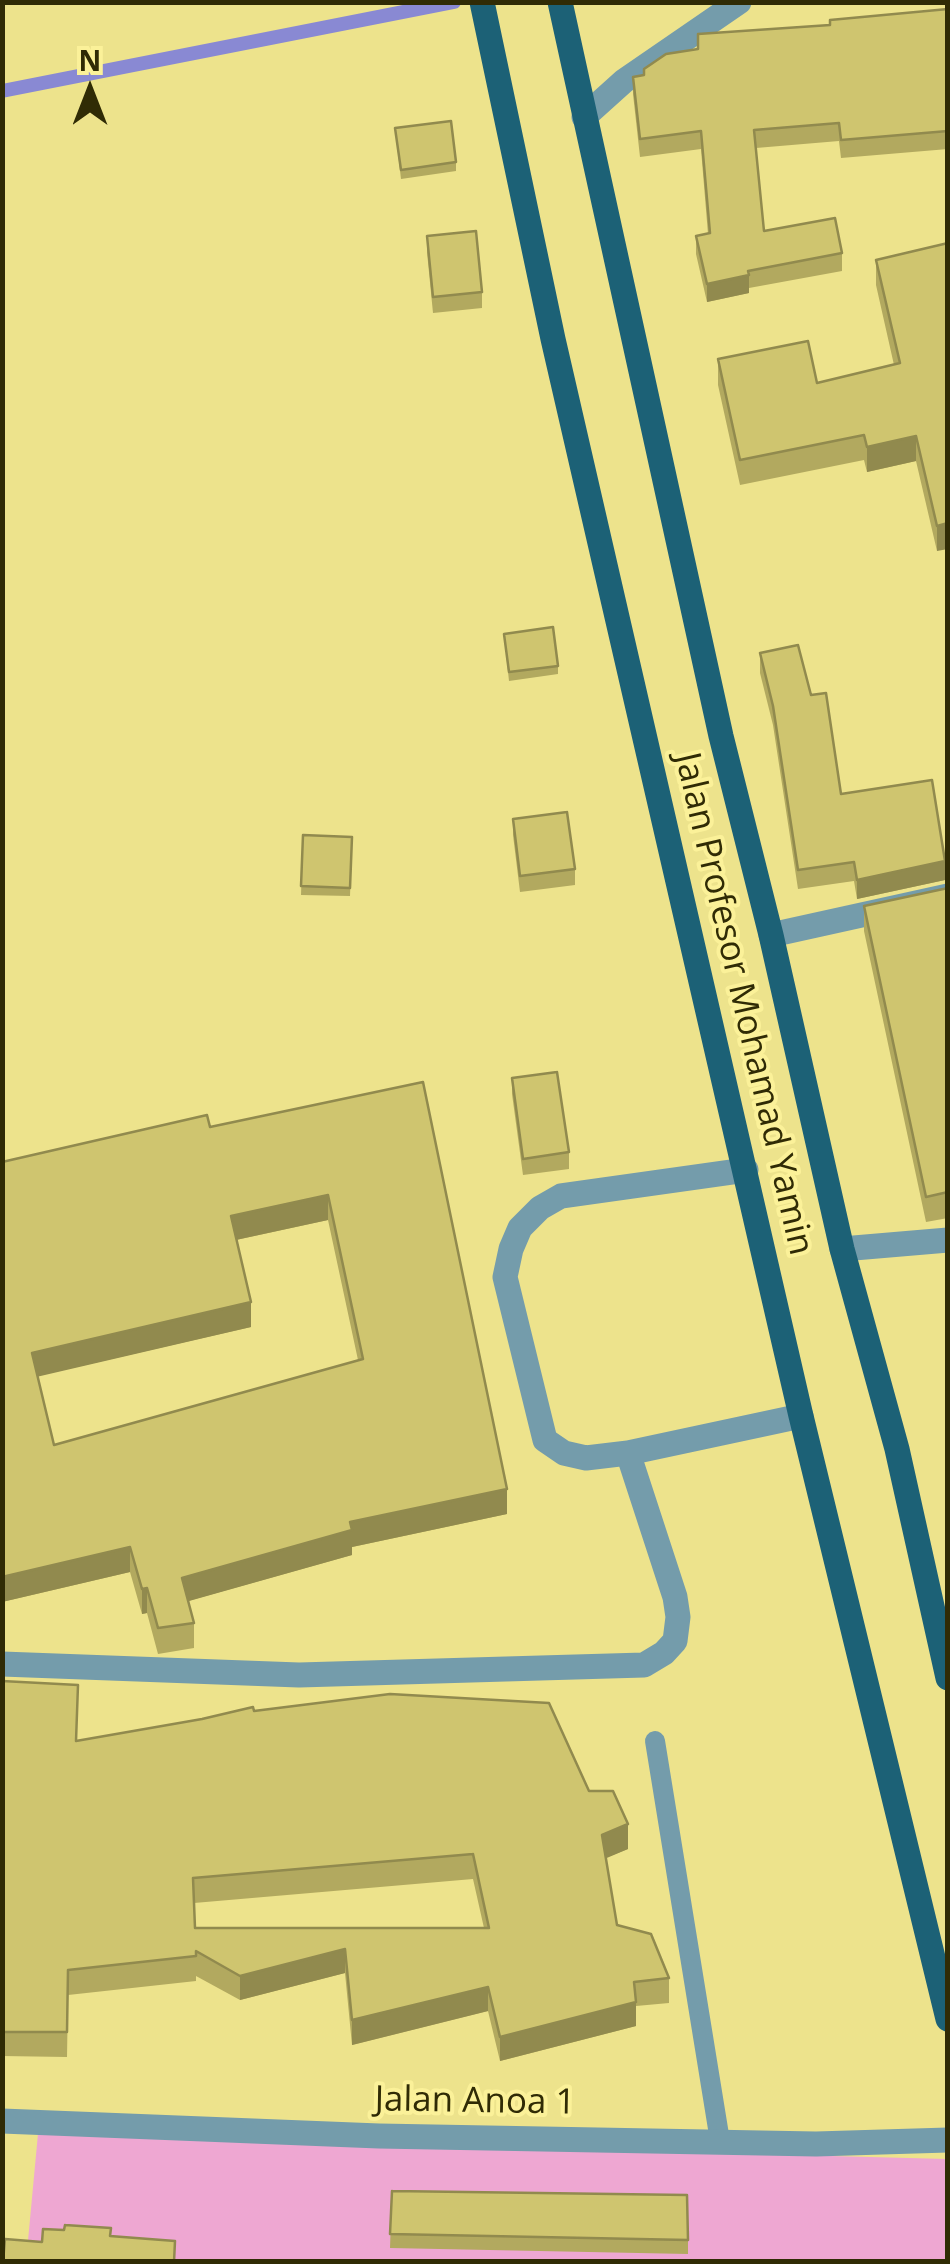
<!DOCTYPE html>
<style>
body{margin:0}
#map{position:relative;width:950px;height:2264px;overflow:hidden;background:#ede38c;font-family:"Open Sans",sans-serif}
canvas{display:block}
.frame{position:absolute;inset:0;border:5px solid #302b05;pointer-events:none}
.north{position:absolute;left:40px;top:40px;width:100px;height:100px;-webkit-text-stroke:8px #fbf199;paint-order:stroke;rotate:0deg;font-size:28px;font-weight:700;line-height:40px;text-align:center;color:#302b05}
.north::after{content:'';display:block;margin:auto;width:35px;height:45px;background:#302b05;clip-path:polygon(50% 0,100% 100%,50% 72%,0 100%)}
</style>
<div id="map">
<canvas width="950" height="2264"></canvas>
<div class="frame"></div>
<div class="north">N</div>
</div>
<script>
const ctx = document.querySelector('canvas').getContext('2d');
ctx.lineJoin = 'round';
function paint(path, color) {
  ctx.fillStyle = color;
  ctx.fill(path, 'evenodd');
}
function shape(rows) {
  const path = new Path2D();
  for (const r of rows) {
    path.moveTo(r[0], r[1]);
    for (let i = 2; i < r.length; i += 2) path.lineTo(r[i], r[i + 1]);
  }
  return path;
}
function strokePath(path, color, width, dash) {
  ctx.strokeStyle = color;
  ctx.lineWidth = width;
  ctx.lineCap = dash ? 'butt' : 'round';
  ctx.setLineDash(dash || []);
  ctx.stroke(path);
}
function label(font, color, halo, rows, align = 'center') {
  ctx.font = font + ' "Open Sans",sans-serif';
  ctx.lineWidth = 8;
  ctx.setLineDash([]);
  ctx.textBaseline = 'middle';
  ctx.strokeStyle = halo;
  ctx.fillStyle = color;
  for (const [text, x, y, turn = 0] of rows) {
    ctx.save();
    ctx.translate(x, y);
    ctx.rotate((+turn || 0) * Math.PI / 180);
    ctx.textAlign = isNaN(turn) ? turn : align;
    if (halo) ctx.strokeText(text, 0, 0);
    ctx.fillText(text, 0, 0);
    ctx.restore();
  }
}
const green = shape([
 [39,2123,677,2152,947,2159,947,2261,26,2262]
]);
const stream = shape([
 [2,91,454,2]
]);
const lane = shape([
 [655,1741,720,2141]
]);
const street = shape([
 [584,117,624,81,739,2],
 [771,935,948,896],
 [842,1249,948,1240],
 [628,1453,586,1458,564,1453,545,1440,505,1277,511,1249,520,1228,540,1208,561,1196,746,1170],
 [2,1664,299,1675,644,1665,664,1653,675,1641,678,1617,675,1597,628,1453,801,1416],
 [2,2121,379,2136,816,2144,948,2140]
]);
const primary = shape([
 [482,2,553,339,801,1416,948,2019],
 [560,2,721,736,771,935,842,1249,897,1449,948,1678]
]);
const wall = shape([
 [948,9,948,149,841,158,839,141,756,148,764,231,842,253,842,271,749,288,749,293,707,302,696,254,696,236,708,234,701,149,640,157,633,94,633,77,644,75,698,49,830,25],
 [395,128,456,162,456,171,401,179],
 [427,236,482,292,482,308,433,313,427,252],
 [948,243,937,551,916,461,867,472,864,460,740,485,718,385,718,359,817,383,894,365,876,285,876,260],
 [504,634,558,666,558,674,509,681],
 [760,653,811,695,841,794,945,880,857,899,854,881,798,889,773,725,760,673],
 [513,819,575,869,575,885,520,892,513,835],
 [303,835,352,837,350,896,301,895],
 [948,888,948,1218,926,1222,864,931,864,906],
 [512,1078,569,1152,569,1169,523,1175,512,1094],
 [423,1082,507,1514,352,1547,352,1555,188,1601,194,1623,194,1648,158,1654,147,1613,142,1614,130,1572,2,1602,2,1162,210,1127],
 [328,1220,358,1360,54,1445,37,1376,251,1327,236,1240],
 [2,1681,77,1741,254,1711,589,1791,628,1849,605,1858,617,1925,669,1978,669,2003,636,2006,636,2026,500,2061,488,2011,352,2045,345,1973,240,2000,196,1976,196,1981,68,1995,67,2057,2,2056],
 [473,1879,484,1928,195,1928,194,1903],
 [392,2191,688,2240,688,2254,390,2248]
]);
const shadedWall = shape([
 [749,275,749,293,707,302,707,284],
 [916,436,916,461,867,472,867,447],
 [948,523,948,549,937,551,937,526],
 [945,861,945,880,857,899,857,880],
 [328,1195,328,1220,231,1241,231,1216],
 [251,1302,251,1327,32,1378,32,1353],
 [507,1489,507,1514,352,1547,352,1555,182,1603,182,1578,350,1522],
 [130,1547,130,1572,2,1602,2,1577],
 [147,1588,147,1613,142,1614,142,1589],
 [628,1824,628,1849,602,1860,602,1835],
 [345,1949,345,1973,240,2000,240,1976],
 [488,1987,488,2011,352,2045,352,2020],
 [636,2002,636,2026,500,2061,500,2037]
]);
const building = shape([
 [948,9,948,131,841,140,839,123,754,130,764,231,835,218,842,253,748,271,749,275,707,284,696,236,710,233,701,131,640,139,633,77,644,75,644,69,666,54,698,49,698,34,830,25,830,20,948,9],
 [451,121,456,162,401,170,395,128,451,121],
 [476,231,482,292,433,297,427,236,476,231],
 [948,243,948,523,937,526,916,436,867,447,864,435,740,460,718,359,808,341,817,383,900,363,876,260,948,243],
 [553,627,558,666,509,672,504,634,553,627],
 [798,645,811,695,826,693,841,794,932,780,945,861,857,880,854,862,798,870,773,706,760,653,798,645],
 [567,812,575,869,520,876,513,819,567,812],
 [303,835,352,837,350,888,301,886,303,835],
 [948,888,948,1192,926,1197,864,906,948,888],
 [557,1072,569,1152,523,1159,512,1078,557,1072],
 [423,1082,507,1489,350,1522,352,1530,182,1578,194,1623,158,1628,147,1588,142,1589,130,1547,2,1577,2,1162,207,1115,210,1127,423,1082],
 [328,1195,363,1359,54,1445,32,1353,251,1302,231,1216,328,1195],
 [2,1681,78,1685,76,1741,202,1719,253,1707,254,1711,390,1694,549,1703,589,1791,613,1791,628,1824,602,1835,617,1925,651,1934,669,1978,634,1982,636,2002,500,2037,488,1987,352,2020,345,1949,240,1976,196,1951,196,1956,68,1970,67,2032,2,2032,2,1681],
 [473,1854,489,1928,195,1928,193,1878,473,1854],
 [392,2191,687,2195,688,2240,390,2234,392,2191],
 [65,2225,111,2228,110,2236,175,2241,174,2262,3,2262,5,2239,42,2242,43,2229,64,2230,65,2225]
]);
const streetNames = [
 ["Jalan Profesor Mohamad Yamin",743,1004,77],
 ["Jalan Anoa 1",475,2102,1]
];
paint(green, '#eea7d2');
strokePath(stream, '#8989d3', 14);
strokePath(lane, '#749cab', 20);
strokePath(street, '#749cab', 25);
strokePath(primary, '#1c6176', 25);
paint(wall, '#b2a95f');
paint(shadedWall, '#918a4e');
paint(building, '#cfc56f');
strokePath(building, '#918a4e', 2.5);
label('35px', '#302b05', '#fbf199', streetNames);
</script>
